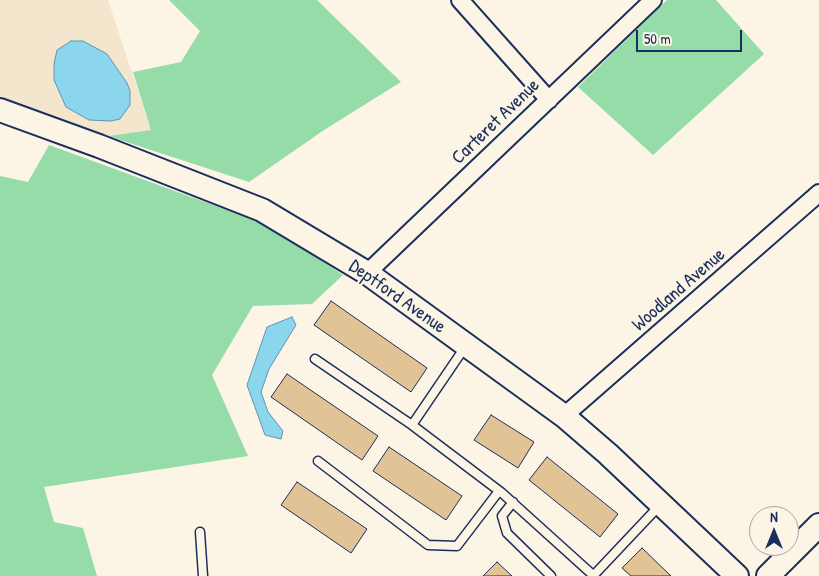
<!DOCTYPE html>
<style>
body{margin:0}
#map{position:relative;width:819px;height:576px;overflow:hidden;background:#fcf5e5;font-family:"Patrick Hand",sans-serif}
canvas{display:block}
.north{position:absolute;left:749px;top:506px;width:50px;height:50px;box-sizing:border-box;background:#fcf5e5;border:1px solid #a2a6af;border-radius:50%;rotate:0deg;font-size:14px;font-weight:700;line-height:20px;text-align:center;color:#1b2f5e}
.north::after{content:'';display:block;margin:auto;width:18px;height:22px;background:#1b2f5e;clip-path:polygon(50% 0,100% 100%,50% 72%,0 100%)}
.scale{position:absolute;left:636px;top:30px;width:106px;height:22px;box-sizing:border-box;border:2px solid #1b2f5e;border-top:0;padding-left:6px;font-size:15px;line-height:18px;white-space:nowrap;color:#1b2f5e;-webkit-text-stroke:4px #fcf5e5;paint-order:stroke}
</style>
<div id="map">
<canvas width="819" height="576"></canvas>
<div class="north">N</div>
<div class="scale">50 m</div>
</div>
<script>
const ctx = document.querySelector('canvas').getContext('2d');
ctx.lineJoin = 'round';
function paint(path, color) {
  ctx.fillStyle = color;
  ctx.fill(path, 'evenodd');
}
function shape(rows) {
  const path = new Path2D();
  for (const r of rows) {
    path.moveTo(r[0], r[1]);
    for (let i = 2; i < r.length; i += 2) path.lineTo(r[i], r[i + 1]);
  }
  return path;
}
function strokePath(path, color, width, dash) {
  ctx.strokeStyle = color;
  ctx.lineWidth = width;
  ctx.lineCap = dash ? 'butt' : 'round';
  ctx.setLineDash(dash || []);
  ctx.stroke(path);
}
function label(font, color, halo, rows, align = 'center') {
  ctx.font = font + ' "Patrick Hand",sans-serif';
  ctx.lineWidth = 4.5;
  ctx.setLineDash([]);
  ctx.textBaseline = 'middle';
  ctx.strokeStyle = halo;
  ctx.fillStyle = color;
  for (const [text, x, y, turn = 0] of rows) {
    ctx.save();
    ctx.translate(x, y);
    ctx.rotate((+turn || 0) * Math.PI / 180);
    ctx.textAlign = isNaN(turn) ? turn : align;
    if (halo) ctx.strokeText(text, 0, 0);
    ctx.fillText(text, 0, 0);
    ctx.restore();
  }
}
const built = shape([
 [0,0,108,0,151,130,108,136,0,103]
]);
const green = shape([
 [169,0,317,0,401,82,324,130,249,182,108,136,151,130,133,72,181,62,200,31],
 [667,0,716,0,764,54,653,155,578,87],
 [49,145,268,225,343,275,312,304,253,306,212,375,248,456,44,487,54,522,83,528,97,576,0,576,0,176,28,182]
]);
const water = shape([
 [71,41,83,41,107,54,127,83,130,91,130,105,120,119,111,121,89,120,66,107,54,80,54,64,57,50,71,41],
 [292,317,296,325,269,369,261,392,268,412,283,431,281,439,265,435,247,385,267,327,292,317]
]);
const building = shape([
 [331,301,427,368,411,392,314,325,331,301],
 [287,374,378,436,362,460,271,397,287,374],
 [491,415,534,442,518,468,474,440,491,415],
 [389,447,462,496,446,520,373,471,389,447],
 [547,457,618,514,600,537,529,480,547,457],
 [297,482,367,529,351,553,281,505,297,482],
 [642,548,671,576,631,576,622,568,642,548],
 [497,562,512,576,483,576,497,562]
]);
const lane = shape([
 [315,359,412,425,465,347],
 [412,425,502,493,594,576],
 [318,461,428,545,457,546,499,491],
 [513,502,502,516,507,533,551,576],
 [200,532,203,576],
 [593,576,660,505]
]);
const street = shape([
 [460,0,549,100],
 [367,273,653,0],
 [564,416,819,193]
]);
const secondary = shape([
 [0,110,99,146,262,210,367,273,564,416,608,454,737,576],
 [768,576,819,525]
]);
const streetNames = [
 ["Carteret Avenue",496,122,-44],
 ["Woodland Avenue",679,290,-41],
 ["Deptford Avenue",397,297,35]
];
paint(built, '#f4e6cd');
paint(green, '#95dca9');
paint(water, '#8cd6ed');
strokePath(water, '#5f93b4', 1);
paint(building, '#e2c395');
strokePath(building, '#1b2f5e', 1);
strokePath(lane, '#1b2f5e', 11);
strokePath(street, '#1b2f5e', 20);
strokePath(secondary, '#1b2f5e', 26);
strokePath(lane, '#fcf5e5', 8);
strokePath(street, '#fcf5e5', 16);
strokePath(secondary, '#fcf5e5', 22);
label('19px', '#1b2f5e', '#fcf5e5', streetNames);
</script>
